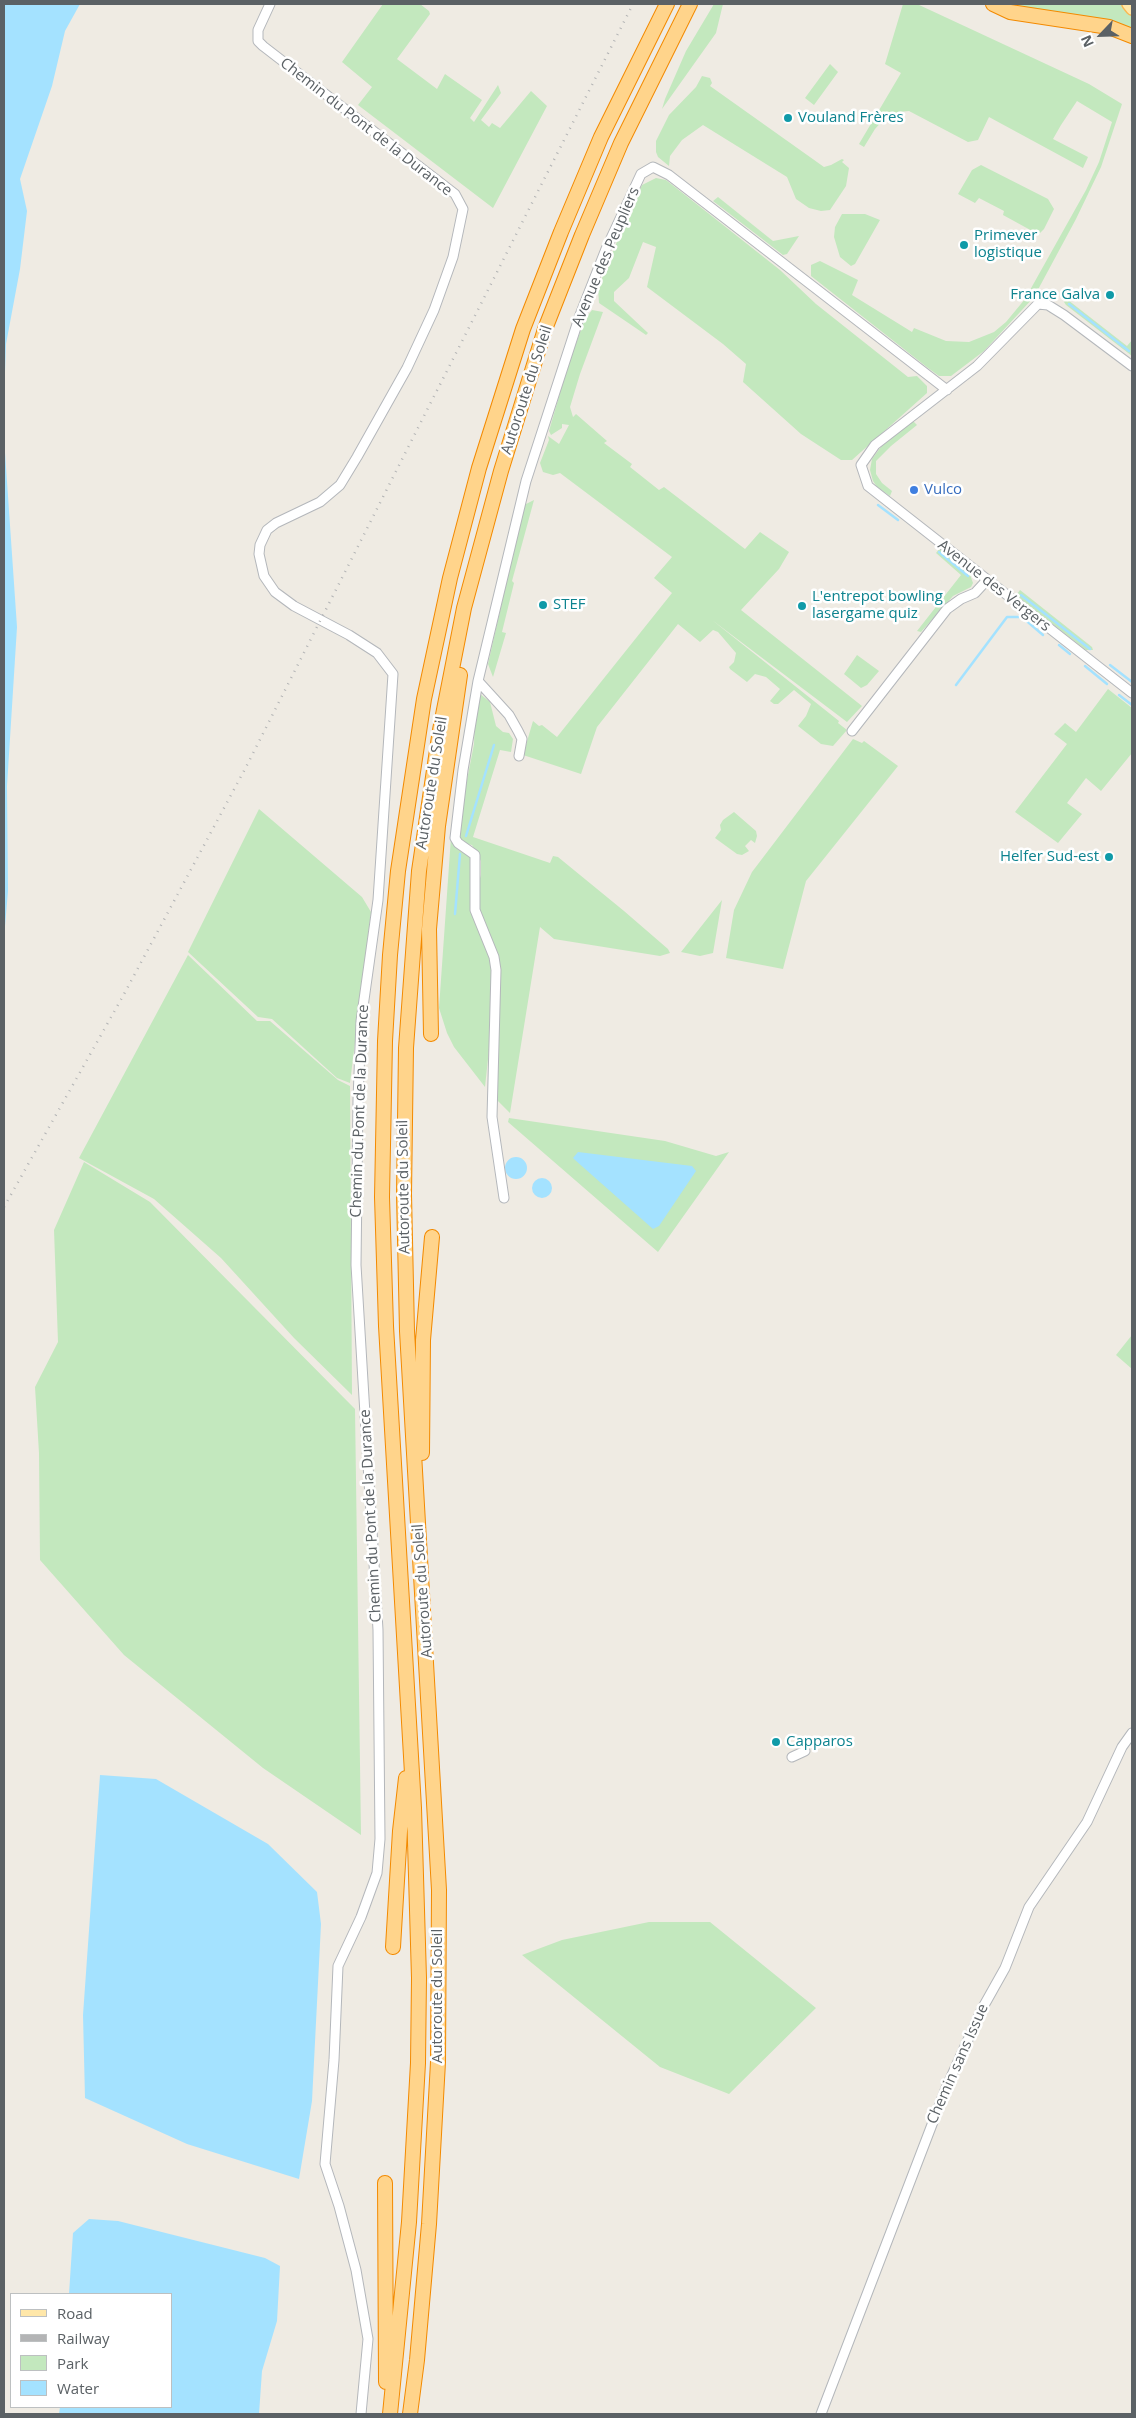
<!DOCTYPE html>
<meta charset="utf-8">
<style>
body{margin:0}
#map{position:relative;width:1136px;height:2418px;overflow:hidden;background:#efebe3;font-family:"Open Sans",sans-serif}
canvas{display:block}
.frame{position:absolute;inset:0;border:5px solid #5b6165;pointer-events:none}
.legend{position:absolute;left:10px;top:2293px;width:162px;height:115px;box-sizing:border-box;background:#fff;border:1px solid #bdc0c1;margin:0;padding:6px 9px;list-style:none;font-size:15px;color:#5b6165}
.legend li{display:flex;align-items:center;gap:10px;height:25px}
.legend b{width:25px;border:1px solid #bdc0c1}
.north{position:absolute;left:1076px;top:10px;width:50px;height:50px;-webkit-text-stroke:4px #fff;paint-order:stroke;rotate:246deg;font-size:14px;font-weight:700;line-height:20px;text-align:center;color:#5b6165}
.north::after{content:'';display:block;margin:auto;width:18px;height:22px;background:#5b6165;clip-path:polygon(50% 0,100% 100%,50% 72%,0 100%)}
</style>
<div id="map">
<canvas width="1136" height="2418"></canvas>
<div class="frame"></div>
<ul class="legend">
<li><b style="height:6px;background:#ffe7a9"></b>Road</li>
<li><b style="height:6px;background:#b3b4b5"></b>Railway</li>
<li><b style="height:14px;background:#c3e8be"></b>Park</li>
<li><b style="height:14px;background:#a4e2ff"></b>Water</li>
</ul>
<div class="north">N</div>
</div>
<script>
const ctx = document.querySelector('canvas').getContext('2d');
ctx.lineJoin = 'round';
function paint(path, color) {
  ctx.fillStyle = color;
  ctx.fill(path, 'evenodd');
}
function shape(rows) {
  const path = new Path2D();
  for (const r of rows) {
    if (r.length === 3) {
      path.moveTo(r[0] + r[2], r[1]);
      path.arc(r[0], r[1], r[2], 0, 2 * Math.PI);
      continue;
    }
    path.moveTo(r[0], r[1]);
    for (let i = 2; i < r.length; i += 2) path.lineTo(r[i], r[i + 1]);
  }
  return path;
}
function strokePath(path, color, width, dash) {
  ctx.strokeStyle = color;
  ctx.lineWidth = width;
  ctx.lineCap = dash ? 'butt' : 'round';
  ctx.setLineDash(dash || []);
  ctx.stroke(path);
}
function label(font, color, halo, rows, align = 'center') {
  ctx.font = font + ' "Open Sans",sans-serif';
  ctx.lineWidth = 5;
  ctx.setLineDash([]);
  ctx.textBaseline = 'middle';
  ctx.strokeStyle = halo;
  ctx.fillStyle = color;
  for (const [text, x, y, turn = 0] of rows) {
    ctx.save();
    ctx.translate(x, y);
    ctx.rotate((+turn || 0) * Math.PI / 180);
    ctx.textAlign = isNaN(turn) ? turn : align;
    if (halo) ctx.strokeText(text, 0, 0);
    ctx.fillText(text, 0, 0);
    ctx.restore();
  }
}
const green = shape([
 [383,4,420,4,429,11,430,14,397,59,437,89,445,74,482,100,470,118,474,122,498,85,501,93,481,120,489,127,492,123,500,128,531,91,547,106,493,208,358,105,372,87,342,62],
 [714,4,723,4,716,33,662,109,665,99,686,51],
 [903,4,917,4,1089,84,1122,104,1101,167,1076,219,1034,297,984,351,951,376,939,376,928,368,811,276,811,265,820,261,858,280,852,295,912,332,914,328,946,341,969,342,994,332,1006,322,1025,299,1086,190,1099,162,1112,122,1077,101,1061,125,1053,139,1088,157,1083,168,989,117,978,140,968,142,909,111,898,112,885,118,875,129,864,147,859,144,901,73,885,64],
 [1006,4,1124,4,1132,14,1132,30],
 [830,64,838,72,814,105,805,98],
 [702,76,710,78,712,83,710,86,824,167,831,165,842,159,844,160,842,162,849,168,846,186,830,210,821,211,809,208,796,199,787,177,703,125,682,140,670,156,669,166,658,157,656,152,656,141,669,115,696,87],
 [981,165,1048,199,1054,209,1044,229,1040,233,1034,232,1003,215,1004,211,979,198,975,203,958,194,972,170],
 [656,178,666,180,708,213,780,270,816,304,908,377,917,376,927,386,927,393,852,460,841,460,801,434,743,382,746,364,723,344,647,287,656,247,643,242,629,278,614,292,614,301,648,333,646,335,599,303,598,288,632,205,642,185],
 [718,197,773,241,799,236,787,254,783,255,713,201],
 [842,214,865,214,880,220,855,264,851,266,840,257,834,237,835,227],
 [1068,300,1127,346,1132,340,1132,356,1066,305,1064,302],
 [592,310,603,312,580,374,570,407,573,417,576,414,607,441,604,443,632,464,630,467,659,490,664,487,745,549,760,532,789,552,779,569,741,610,862,706,847,722,712,620,839,721,838,723,847,730,833,746,821,744,798,726,806,716,811,704,794,690,778,704,774,704,770,701,780,689,766,677,755,674,747,682,730,669,729,667,734,662,736,653,718,632,713,630,700,642,678,624,597,727,581,774,523,755,533,721,539,726,542,725,557,737,672,593,654,578,672,557,560,473,553,475,543,472,540,463,549,440,548,436,559,444,569,425,562,424,562,428,551,435,549,431,568,365,585,319],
 [913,421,917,425,891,446,876,461,876,474,882,483,892,491,890,496,877,487,873,481,870,470,872,459,883,444],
 [534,500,512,581,514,583,502,632,506,633,493,677,488,664,524,505],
 [940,548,969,572,973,583,971,587,953,596,921,632,917,631,961,575,936,553],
 [1020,590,1092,647,1093,650,1086,650,1019,598,1017,594],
 [857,655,879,671,867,685,861,688,844,674],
 [1108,689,1132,708,1132,753,1101,791,1086,778,1067,803,1082,814,1058,843,1015,812,1067,744,1054,734,1065,723,1076,732],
 [480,694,490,702,496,726,503,732,509,733,513,739,511,752,500,750,473,837,550,863,553,856,558,857,624,911,668,949,670,953,660,956,554,939,540,927,510,1113,495,1098,499,974,478,909,477,889,481,875,481,861,472,845,462,843,459,839,461,811,474,744,475,716],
 [853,739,862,743,864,741,898,766,806,881,783,969,726,958,734,910,752,872],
 [259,809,362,897,371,912,350,1083,337,1078,272,1019,258,1017,188,952],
 [734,812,756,831,757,836,755,843,751,840,745,846,749,851,742,855,737,854,715,838,721,830,720,825,723,820],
 [451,837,456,847,470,855,473,860,471,906,493,968,491,1031,485,1087,454,1047,447,1033,439,1008],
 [722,900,713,953,700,956,681,952],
 [188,955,257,1021,270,1021,338,1080,350,1086,352,1395,294,1338,221,1258,154,1199,79,1158],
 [509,1118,665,1141,716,1156,729,1152,658,1252,508,1122],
 [84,1162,150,1202,355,1409,361,1835,263,1768,124,1655,40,1560,39,1453,35,1387,58,1342,54,1230],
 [1132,1335,1132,1369,1116,1355],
 [649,1922,710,1922,816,2008,729,2094,660,2067,522,1955,562,1940]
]);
const water = shape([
 [4,4,80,4,65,31,52,86,20,179,27,211,20,269,6,344,4,400],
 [4,438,17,627,7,786,8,891,4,938],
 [578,1152,692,1166,696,1171,659,1226,653,1229,575,1160,573,1158],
 [516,1168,11],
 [542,1188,10],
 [100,1775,156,1779,268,1844,317,1892,321,1924,312,2101,299,2179,187,2144,85,2098,83,2015],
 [89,2219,118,2221,265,2258,280,2266,277,2321,262,2371,259,2414,59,2414,60,2407,171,2407,171,2294,69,2294,73,2233]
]);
const stream = shape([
 [1069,304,1129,351],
 [878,505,898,520],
 [939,552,968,576],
 [1021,595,1090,649],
 [1059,645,1070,654],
 [1110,665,1132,682],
 [1085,666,1107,684],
 [956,685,1007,617,1022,617,1043,635],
 [1119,695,1132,705],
 [466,836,494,745],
 [455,914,460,854]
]);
const minor = shape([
 [270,4,258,30,258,41,263,46,455,194,463,209,453,257,434,310,407,368,357,457,340,485,320,502,276,523,267,530,260,545,259,554,264,576,275,592,294,606,349,635,377,653,393,674,378,900,361,1021,358,1100,356,1265,378,1630,380,1839,377,1873,361,1917,338,1966,334,2060,325,2164,339,2206,356,2270,368,2339,361,2414],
 [1132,366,1064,315,1048,305,1038,304,977,366,875,445,861,465,868,486,1132,693],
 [478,681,509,715,518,731,522,739,519,756],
 [852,731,947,609,961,599,975,593,987,580],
 [504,1198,492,1117,496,970,494,957,475,910,475,855,458,843,455,838,463,770,478,681,526,481,580,315,606,249,641,174,653,167,669,175,947,390],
 [792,1757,805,1751],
 [821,2414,946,2088,982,2009,1005,1968,1029,1907,1087,1822,1122,1747,1132,1733]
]);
const major = shape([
 [1128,4,1132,9]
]);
const highway = shape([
 [993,4,1010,12,1109,27,1132,36],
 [431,1034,429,929,438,826,460,675],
 [422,1453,423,1340,432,1237],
 [393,1947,400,1831,406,1778],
 [385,2183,386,2382],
 [390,2414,409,2222,418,2063,419,1978,414,1808,386,1326,382,1197,385,1041,390,955,398,871,424,699,450,578,479,468,523,329,561,232,601,137,667,4],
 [410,2414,417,2360,429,2224,438,2062,439,1890,407,1331,404,1194,406,1048,419,871,440,730,464,608,501,471,545,329,582,235,621,143,690,4]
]);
const rail = shape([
 [4,1207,123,996,245,769,633,4]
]);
const markers = [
 [788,118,5,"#0f9aa8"],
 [964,245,5,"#0f9aa8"],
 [1110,295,5,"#0f9aa8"],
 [914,490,5,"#3f7fe0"],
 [543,605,5,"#0f9aa8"],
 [802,606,5,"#0f9aa8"],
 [1109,857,5,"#0f9aa8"],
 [776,1742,5,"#0f9aa8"]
];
const cultureNames = [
 ["Vouland Frères",798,118],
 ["Primever",974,236],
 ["logistique",974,253],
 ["France Galva",1100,295,"right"],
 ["L'entrepot bowling",812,597],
 ["lasergame quiz",812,614],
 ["STEF",553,605],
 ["Helfer Sud-est",1099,857,"right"],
 ["Capparos",786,1742]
];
const streetNames = [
 ["Chemin du Pont de la Durance",366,127,38],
 ["Avenue des Peupliers",606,257,-67],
 ["Autoroute du Soleil",527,390,-72],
 ["Avenue des Vergers",994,586,38],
 ["Autoroute du Soleil",432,783,-81],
 ["Chemin du Pont de la Durance",360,1111,-88],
 ["Autoroute du Soleil",404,1187,-91],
 ["Chemin du Pont de la Durance",371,1516,-93],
 ["Autoroute du Soleil",423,1591,-94],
 ["Autoroute du Soleil",438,1996,-90],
 ["Chemin sans Issue",958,2064,-66]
];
const shopNames = [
 ["Vulco",924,490]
];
paint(green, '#c3e8be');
paint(water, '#a4e2ff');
strokePath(stream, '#a4e2ff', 2.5);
strokePath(minor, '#b4b7bb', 11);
strokePath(major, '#fab751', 14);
strokePath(highway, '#f38a00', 16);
strokePath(minor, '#fff', 9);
strokePath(major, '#ffe7a9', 11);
strokePath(highway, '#ffd48b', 14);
strokePath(rail, '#b3b4b5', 2.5, [1, 6]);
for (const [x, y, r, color] of markers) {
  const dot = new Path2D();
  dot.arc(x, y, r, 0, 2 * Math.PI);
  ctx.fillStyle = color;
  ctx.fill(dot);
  strokePath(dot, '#fff', 2);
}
label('15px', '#0d838f', '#fff', cultureNames, 'left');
label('15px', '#5b6165', '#fff', streetNames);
label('15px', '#366cbe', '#fff', shopNames, 'left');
</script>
